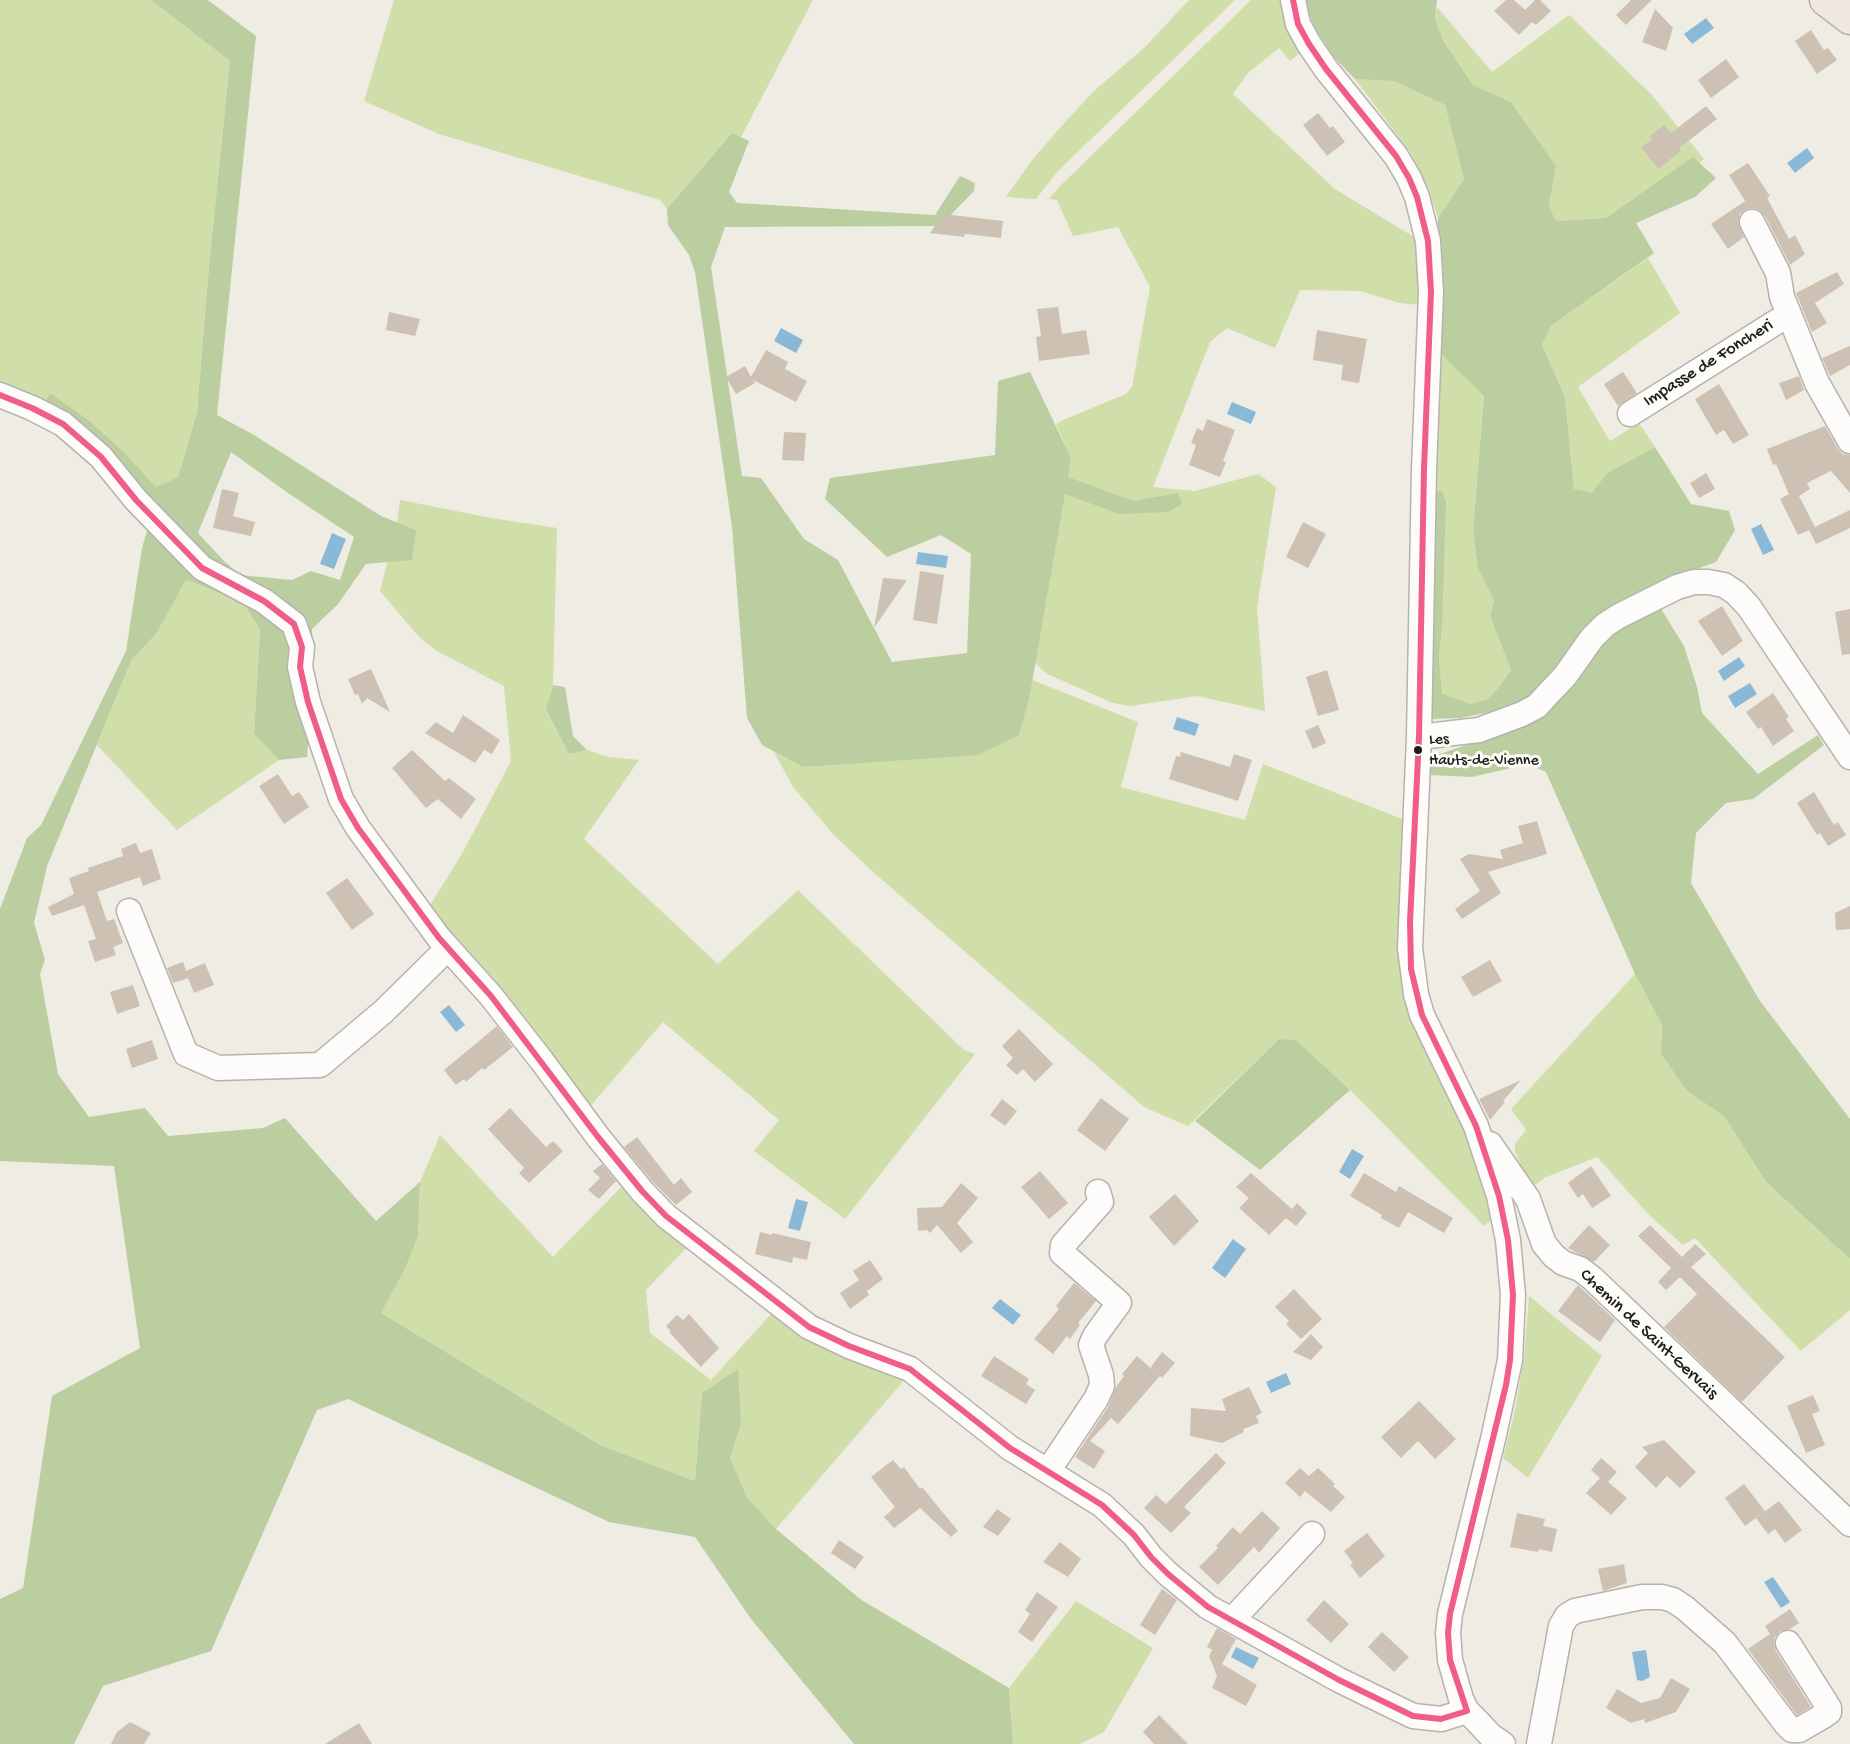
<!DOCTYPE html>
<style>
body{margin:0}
canvas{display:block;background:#efece3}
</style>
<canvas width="1850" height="1744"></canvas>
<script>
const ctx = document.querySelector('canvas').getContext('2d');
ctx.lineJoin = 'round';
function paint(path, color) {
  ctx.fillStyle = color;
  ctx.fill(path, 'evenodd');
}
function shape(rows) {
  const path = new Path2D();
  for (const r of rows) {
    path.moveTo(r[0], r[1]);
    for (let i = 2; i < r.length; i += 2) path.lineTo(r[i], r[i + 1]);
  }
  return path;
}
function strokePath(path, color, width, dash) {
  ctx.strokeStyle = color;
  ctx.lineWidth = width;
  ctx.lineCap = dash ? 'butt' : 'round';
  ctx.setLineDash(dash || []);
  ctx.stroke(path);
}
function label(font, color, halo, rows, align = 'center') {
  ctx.font = font + ' "Gochi Hand",sans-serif';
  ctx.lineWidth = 6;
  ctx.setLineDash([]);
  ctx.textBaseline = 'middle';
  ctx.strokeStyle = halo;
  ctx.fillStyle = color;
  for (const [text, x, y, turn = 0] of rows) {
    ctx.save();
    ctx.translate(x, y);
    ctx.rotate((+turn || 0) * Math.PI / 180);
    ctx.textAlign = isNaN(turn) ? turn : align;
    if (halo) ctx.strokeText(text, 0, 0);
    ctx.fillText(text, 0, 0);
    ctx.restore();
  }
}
const green = shape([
 [0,0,151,0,230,61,209,266,197,412,178,477,156,487,124,452,50,394,44,407,0,384],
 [394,0,813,0,741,137,732,133,667,209,660,200,439,134,364,101],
 [1189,0,1235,0,1058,171,1036,199,1006,197,1032,160,1066,121,1093,92,1145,47],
 [1251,0,1283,0,1301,52,1290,61,1279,48,1248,73,1233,94,1335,189,1414,237,1422,238,1420,305,1400,303,1360,291,1300,290,1275,348,1227,328,1210,342,1153,487,1195,491,1258,474,1276,487,1257,608,1265,711,1197,696,1130,706,1113,703,1047,674,1035,663,1071,458,1056,424,1063,420,1126,394,1132,387,1150,287,1118,227,1073,236,1057,200,1049,199,1058,188],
 [1437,7,1492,72,1569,15,1651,94,1704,159,1699,163,1693,158,1606,218,1556,221,1549,206,1556,166,1511,102,1473,85,1444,42,1435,19],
 [1355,79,1394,81,1445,105,1464,179,1438,218,1427,186,1410,152],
 [1648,258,1680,313,1578,387,1610,441,1639,423,1655,447,1607,473,1592,494,1574,489,1565,397,1542,345,1551,326],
 [1438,351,1484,395,1473,530,1478,569,1494,601,1490,616,1511,670,1499,687,1486,700,1470,704,1442,695,1439,657,1442,627,1431,491],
 [400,500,491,518,557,528,553,685,546,711,569,754,587,750,608,757,639,760,584,839,718,964,798,890,964,1050,975,1054,845,1219,754,1151,779,1120,663,1022,586,1111,426,912,463,852,511,761,504,686,435,650,419,637,380,591,397,524],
 [186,580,242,601,260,630,254,734,279,760,177,830,97,745,132,659,156,634],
 [1032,680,1138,722,1121,787,1245,820,1263,764,1402,819,1407,825,1400,935,1401,975,1406,1002,1415,1030,1452,1099,1474,1149,1494,1218,1484,1226,1350,1090,1296,1040,1279,1039,1188,1126,1144,1107,872,871,833,834,793,787,774,752,804,767,1019,735],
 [1635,974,1662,1025,1661,1054,1687,1091,1724,1116,1766,1182,1850,1259,1850,1310,1801,1351,1695,1238,1683,1245,1649,1215,1597,1157,1544,1178,1531,1188,1515,1152,1515,1144,1526,1130,1511,1109],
 [440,1135,553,1257,626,1182,691,1243,646,1290,650,1333,711,1380,773,1312,906,1378,776,1529,747,1497,730,1458,741,1424,702,1393,695,1481,600,1445,381,1313,405,1269,418,1236,420,1182],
 [1529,1296,1602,1356,1528,1478,1503,1458,1514,1415,1524,1358],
 [1076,1601,1153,1648,1104,1732,1080,1744,1013,1744,1009,1688]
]);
const forest = shape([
 [151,0,208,0,256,36,217,415,254,435,381,516,416,530,412,560,366,564,338,604,312,629,313,688,307,757,279,760,254,734,260,630,242,601,186,580,156,634,132,659,47,866,34,923,45,960,40,974,58,1074,89,1117,145,1108,168,1136,263,1128,285,1118,376,1221,420,1182,418,1236,405,1269,381,1313,600,1445,695,1481,702,1393,738,1369,741,1424,730,1458,747,1497,776,1529,860,1599,1009,1688,1013,1744,854,1744,751,1619,695,1537,609,1522,348,1399,317,1410,211,1651,103,1686,74,1744,0,1744,0,1599,23,1588,52,1396,140,1348,114,1166,0,1161,0,909,27,838,41,825,126,651,142,548,153,510,44,407,50,393,88,420,124,452,156,487,178,477,197,412,209,266,230,61],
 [231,452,288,493,354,537,340,580,311,571,292,580,240,575,224,561,198,533],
 [1304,0,1437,0,1435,19,1444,42,1473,85,1511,102,1556,166,1549,206,1556,221,1606,218,1693,157,1716,178,1695,197,1636,223,1654,253,1551,326,1542,345,1565,397,1574,489,1592,493,1607,473,1655,447,1691,504,1729,511,1735,530,1716,562,1683,574,1588,630,1568,649,1543,686,1526,702,1510,708,1461,718,1431,719,1431,491,1442,491,1446,502,1442,627,1439,657,1442,694,1470,704,1486,700,1499,687,1511,670,1490,616,1494,601,1478,569,1473,530,1484,396,1438,351,1437,250,1438,218,1464,179,1445,105,1394,81,1355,79,1332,55,1314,26],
 [732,133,749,141,729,192,737,203,935,215,960,176,975,183,974,191,940,226,725,227,711,267,742,476,761,478,804,539,838,560,892,662,967,653,971,554,941,535,887,557,825,499,830,478,995,455,998,381,1030,372,1071,458,1068,477,1133,501,1178,493,1182,504,1168,512,1119,514,1065,494,1030,694,1019,735,978,755,803,767,762,745,747,718,732,527,695,272,689,255,668,225,667,209],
 [1661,609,1684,646,1697,687,1702,713,1758,774,1818,735,1824,745,1753,799,1726,803,1696,833,1691,883,1760,1001,1850,1119,1850,1259,1766,1182,1724,1116,1687,1091,1661,1054,1662,1025,1635,974,1546,772,1528,764,1472,777,1431,775,1431,757,1513,729,1608,635,1625,621],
 [553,685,565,687,573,736,587,750,569,754,546,710],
 [1279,1039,1296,1040,1350,1090,1260,1170,1195,1121]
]);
const water = shape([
 [1706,18,1714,28,1692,44,1684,34],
 [1807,148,1814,158,1795,173,1787,163],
 [781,328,803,340,796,353,774,341],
 [1232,402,1256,412,1251,424,1227,414],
 [1761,524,1774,550,1763,555,1751,529],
 [332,533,346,539,334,569,320,564],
 [918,552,948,556,946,568,916,564],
 [1739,657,1745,666,1724,681,1718,671],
 [1750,683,1757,694,1735,708,1728,696],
 [1177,717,1199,724,1195,736,1173,729],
 [449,1005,465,1025,456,1032,440,1012],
 [1352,1149,1364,1156,1350,1179,1339,1172],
 [796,1199,808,1202,800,1231,788,1228],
 [1233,1239,1246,1249,1225,1278,1212,1268],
 [1000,1299,1021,1315,1013,1325,992,1308],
 [1286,1373,1291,1384,1271,1393,1266,1382],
 [1773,1577,1790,1602,1781,1608,1764,1582],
 [1236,1647,1259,1658,1253,1669,1231,1657],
 [1646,1650,1650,1677,1642,1681,1637,1680,1632,1652]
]);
const building = shape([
 [1506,0,1514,0,1525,10,1535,0,1540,0,1551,11,1536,25,1532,22,1519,35,1494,11],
 [1631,0,1652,0,1626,25,1616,15],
 [1655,9,1673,28,1666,51,1642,42],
 [1811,30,1824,50,1828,48,1837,60,1817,74,1795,41],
 [1726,59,1739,77,1711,98,1698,80],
 [1706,106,1717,119,1679,148,1681,150,1659,169,1641,148,1652,139,1650,136,1664,125,1671,133],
 [1318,113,1330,128,1333,126,1345,142,1327,156,1303,125],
 [1748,163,1770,196,1767,198,1789,239,1795,235,1805,254,1790,265,1765,216,1759,210,1752,208,1745,210,1740,214,1738,222,1744,237,1728,249,1711,224,1745,201,1729,175],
 [943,214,1003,221,1001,238,965,234,964,237,930,233],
 [1837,272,1844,284,1815,303,1827,323,1812,332,1796,293],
 [1058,307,1062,334,1086,330,1090,354,1039,361,1036,337,1041,336,1037,309],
 [389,312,420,319,415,336,386,330],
 [1317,330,1367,339,1359,383,1341,380,1343,365,1313,360],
 [1850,346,1850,365,1830,376,1822,358],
 [766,350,788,362,785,369,807,381,796,402,753,380,755,383,736,394,726,377,745,366,751,377],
 [1623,372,1637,393,1618,406,1604,384],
 [1799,376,1804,390,1786,400,1779,383],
 [1719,384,1749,435,1733,444,1724,430,1716,435,1695,399],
 [1207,419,1235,430,1223,461,1226,462,1220,477,1189,465,1196,445,1191,443,1197,428,1203,431],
 [1825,426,1838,449,1843,454,1850,455,1850,493,1831,471,1807,483,1810,489,1799,496,1815,527,1850,510,1850,528,1816,544,1809,530,1798,535,1780,499,1789,494,1776,464,1773,465,1767,449],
 [784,432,806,433,804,461,782,460],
 [1706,473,1715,489,1699,498,1690,483],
 [222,489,239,493,233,516,255,522,251,536,213,528],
 [1303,522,1326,534,1308,568,1286,557],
 [920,571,944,575,937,624,913,620],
 [883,578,907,580,874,628],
 [1722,606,1743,641,1722,656,1698,621],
 [1850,609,1850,654,1842,655,1835,612],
 [371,669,390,712,367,698,362,704,358,694,355,695,348,679],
 [1327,670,1339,710,1318,716,1306,677],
 [1773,693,1789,717,1786,719,1794,731,1773,746,1761,727,1758,729,1746,712],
 [463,715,500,740,492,754,484,750,475,763,425,733,436,722,453,733],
 [1318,725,1326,743,1313,749,1305,731],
 [412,750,445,781,449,778,476,799,461,819,438,799,426,808,392,768],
 [1181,752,1230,767,1234,754,1252,760,1238,801,1169,779,1176,756,1180,757],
 [278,774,292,796,299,792,309,807,284,824,259,786],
 [1814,792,1834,825,1838,822,1846,835,1828,846,1820,833,1817,835,1797,803],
 [1537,821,1547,854,1488,872,1501,893,1462,919,1455,909,1480,891,1460,859,1469,854,1503,859,1500,850,1523,843,1518,826],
 [136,843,140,853,152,849,161,879,143,886,140,877,97,892,107,921,114,919,123,943,113,947,116,955,95,962,88,941,96,939,84,905,52,916,48,907,74,894,69,878,89,871,88,868,123,856,121,849],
 [347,878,374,914,352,930,326,893],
 [1850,906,1850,929,1836,930,1835,913],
 [1490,960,1502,981,1473,997,1461,977],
 [183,962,186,971,205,963,214,985,194,993,188,978,173,983,167,968],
 [133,985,140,1006,117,1014,110,992],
 [497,1026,513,1047,484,1070,482,1068,466,1082,464,1079,456,1085,444,1070],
 [1019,1029,1053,1064,1035,1082,1023,1069,1017,1075,1006,1065,1013,1058,1002,1046],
 [152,1040,158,1059,132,1068,126,1049],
 [1521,1080,1503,1101,1505,1102,1490,1120,1479,1099],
 [1101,1098,1129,1119,1105,1151,1077,1130],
 [1002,1099,1017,1111,1005,1126,990,1115],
 [510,1108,546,1147,553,1141,563,1151,529,1183,519,1173,524,1168,488,1129],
 [637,1137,674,1185,681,1178,692,1192,676,1205,653,1182,624,1147],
 [602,1164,616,1181,599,1199,588,1190,600,1178,593,1171],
 [1591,1166,1611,1196,1592,1208,1583,1194,1578,1198,1568,1183],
 [1040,1171,1068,1203,1049,1219,1021,1187],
 [1251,1173,1292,1209,1297,1203,1307,1213,1296,1226,1286,1218,1269,1235,1239,1208,1249,1198,1236,1187],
 [1364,1173,1396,1192,1399,1186,1453,1218,1444,1233,1408,1212,1399,1228,1381,1218,1382,1215,1350,1196],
 [961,1183,978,1198,957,1223,973,1242,961,1253,937,1225,930,1233,927,1230,918,1231,917,1208,942,1207],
 [1175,1194,1199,1221,1174,1246,1149,1217],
 [1589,1225,1610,1245,1594,1262,1568,1248],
 [1650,1225,1682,1257,1695,1244,1706,1254,1691,1267,1785,1357,1742,1402,1664,1327,1697,1294,1680,1277,1666,1290,1658,1282,1671,1268,1638,1236],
 [760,1232,772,1235,772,1233,811,1242,807,1260,793,1257,792,1263,755,1254],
 [870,1260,883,1279,867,1291,869,1295,850,1309,840,1293,859,1280,853,1271],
 [1074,1283,1096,1301,1078,1323,1080,1325,1070,1339,1067,1336,1053,1354,1034,1339,1059,1309,1056,1306],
 [1578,1285,1615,1320,1600,1342,1558,1311],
 [1294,1289,1322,1319,1301,1339,1286,1324,1289,1321,1275,1307],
 [689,1314,719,1348,701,1367,669,1332,671,1331,666,1326,677,1315,683,1320],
 [1311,1334,1323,1347,1311,1360,1293,1352],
 [1162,1352,1175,1363,1162,1378,1160,1376,1118,1424,1111,1418,1090,1441,1105,1451,1094,1469,1075,1457,1108,1407,1116,1387,1124,1376,1122,1374,1137,1356,1154,1371,1151,1367],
 [994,1356,1029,1379,1026,1384,1035,1390,1026,1404,981,1376],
 [1249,1387,1262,1413,1256,1416,1259,1423,1243,1429,1244,1432,1222,1443,1190,1436,1191,1408,1226,1411,1222,1399],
 [1813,1395,1820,1411,1812,1414,1825,1445,1806,1453,1787,1406],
 [1419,1401,1456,1439,1435,1459,1418,1441,1401,1458,1381,1437],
 [1664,1440,1696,1472,1680,1488,1667,1476,1656,1488,1635,1467,1648,1453,1642,1447],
 [1216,1453,1226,1463,1184,1507,1191,1513,1171,1533,1144,1508,1156,1495,1166,1504],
 [1601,1458,1617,1472,1608,1482,1627,1498,1611,1515,1586,1493,1600,1478,1591,1470],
 [893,1460,901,1469,904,1467,920,1489,922,1487,958,1531,951,1537,920,1508,894,1528,884,1517,895,1507,871,1477],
 [1300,1468,1309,1476,1318,1468,1335,1484,1333,1486,1345,1497,1331,1512,1305,1491,1300,1497,1285,1483],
 [1744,1484,1765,1511,1745,1526,1725,1498],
 [1779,1501,1802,1530,1785,1543,1775,1529,1768,1534,1756,1518],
 [997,1509,1011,1519,998,1536,983,1527],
 [1262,1511,1280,1528,1259,1553,1254,1547,1218,1585,1199,1567,1218,1548,1216,1546,1233,1527,1240,1534],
 [1517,1513,1545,1519,1543,1526,1557,1529,1552,1552,1539,1549,1538,1552,1510,1547],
 [1367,1533,1385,1556,1360,1578,1350,1565,1353,1563,1344,1551],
 [839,1540,864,1557,855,1569,831,1553],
 [1060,1542,1081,1559,1068,1577,1043,1562],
 [1624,1564,1627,1583,1603,1591,1598,1569],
 [1162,1589,1177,1600,1155,1635,1140,1625],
 [1037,1592,1058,1607,1032,1642,1018,1632,1030,1614,1025,1610],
 [1324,1600,1349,1624,1331,1643,1306,1620],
 [1790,1609,1799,1623,1790,1629,1780,1631,1775,1637,1774,1644,1776,1651,1811,1707,1797,1715,1748,1649,1770,1634,1765,1626],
 [1217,1628,1236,1639,1222,1664,1257,1685,1246,1706,1212,1688,1217,1676,1209,1656,1212,1650,1207,1647],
 [1382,1632,1409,1657,1394,1672,1368,1647],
 [1671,1678,1690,1689,1676,1712,1645,1723,1644,1719,1631,1723,1606,1708,1617,1689,1641,1703,1660,1698],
 [1159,1715,1188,1744,1154,1744,1143,1732],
 [130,1722,151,1733,144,1744,111,1744,117,1732],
 [359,1723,372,1744,325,1744]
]);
const minor = shape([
 [1293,0,1298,24,1309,44,1326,69,1396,156,1409,178,1417,197,1428,241,1431,292,1424,469,1419,737,1410,948,1416,994,1422,1015,1476,1126,1499,1196,1508,1240,1513,1295,1510,1360,1494,1435,1450,1614,1448,1633,1450,1660,1461,1699,1467,1711,1478,1722,1490,1735,1503,1744],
 [1752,222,1778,273,1782,297,1817,383,1850,441],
 [0,395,32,408,63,424,101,457,136,500,202,568,264,601,294,624,302,647,300,667,308,702,341,799,358,828,439,938,491,996,542,1061,598,1137,642,1191,666,1216,809,1327,849,1346,910,1369,1010,1448,1102,1505,1134,1535,1151,1557,1168,1574,1208,1607,1339,1680,1413,1716,1441,1719,1467,1711],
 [1630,414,1789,314],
 [1419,737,1479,730,1522,714,1537,706,1547,695,1565,676,1592,638,1605,625,1619,616,1677,587,1694,582,1708,582,1724,585,1736,593,1749,607,1850,757],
 [129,911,186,1054,218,1068,320,1065,383,1012,448,948],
 [1490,1144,1528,1199,1544,1244,1554,1256,1563,1263,1580,1269,1592,1278,1850,1524],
 [1048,1471,1096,1399,1102,1386,1101,1375,1091,1345,1095,1336,1119,1303,1062,1253,1063,1245,1101,1202,1098,1192],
 [1232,1620,1312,1534],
 [1539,1744,1561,1626,1567,1616,1575,1611,1642,1597,1662,1597,1673,1600,1685,1608,1725,1643,1786,1724,1792,1730,1799,1730,1825,1715,1829,1712,1829,1708,1788,1643]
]);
const major = shape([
 [1825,0,1850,19]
]);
const bus1 = shape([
 [1293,0,1298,24,1309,44,1326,69,1396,156,1409,178,1417,197,1428,241,1431,292,1424,469,1419,737,1410,922,1411,969,1422,1015,1476,1126,1499,1196,1508,1240,1513,1295,1510,1360,1506,1385,1450,1614,1448,1633,1450,1660,1467,1711],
 [0,395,32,408,63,424,101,457,136,500,202,568,264,601,294,624,302,647,300,667,308,702,341,799,358,828,439,938,491,996,598,1137,642,1191,666,1216,809,1327,849,1346,910,1369,1010,1448,1102,1505,1134,1535,1151,1557,1168,1574,1208,1607,1339,1680,1413,1716,1441,1719,1467,1711]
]);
const markers = [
 [1418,750,5,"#1c1c1c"]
];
const busNames = [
 ["Les",1429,741],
 ["Hauts-de-Vienne",1429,762]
];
const streetNames = [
 ["Impasse de Foncheri",1709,364,-32],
 ["Chemin de Saint-Gervais",1648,1335,43]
];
paint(green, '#d0dea9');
paint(forest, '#bbcea0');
paint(water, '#8ab8d7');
paint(building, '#cdc1b3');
strokePath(minor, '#b4b3ad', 27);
strokePath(major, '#b4b3ad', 33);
strokePath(minor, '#fdfcfb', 24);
strokePath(major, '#f0e7e0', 30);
strokePath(bus1, '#ef5d88', 6);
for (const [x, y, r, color] of markers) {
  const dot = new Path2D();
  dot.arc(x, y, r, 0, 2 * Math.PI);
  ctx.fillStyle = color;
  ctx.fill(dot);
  strokePath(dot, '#fdfcf7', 2);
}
label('16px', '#1c1c1c', '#fdfcf7', busNames, 'left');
label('18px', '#1c1c1c', '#fdfcf7', streetNames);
</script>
